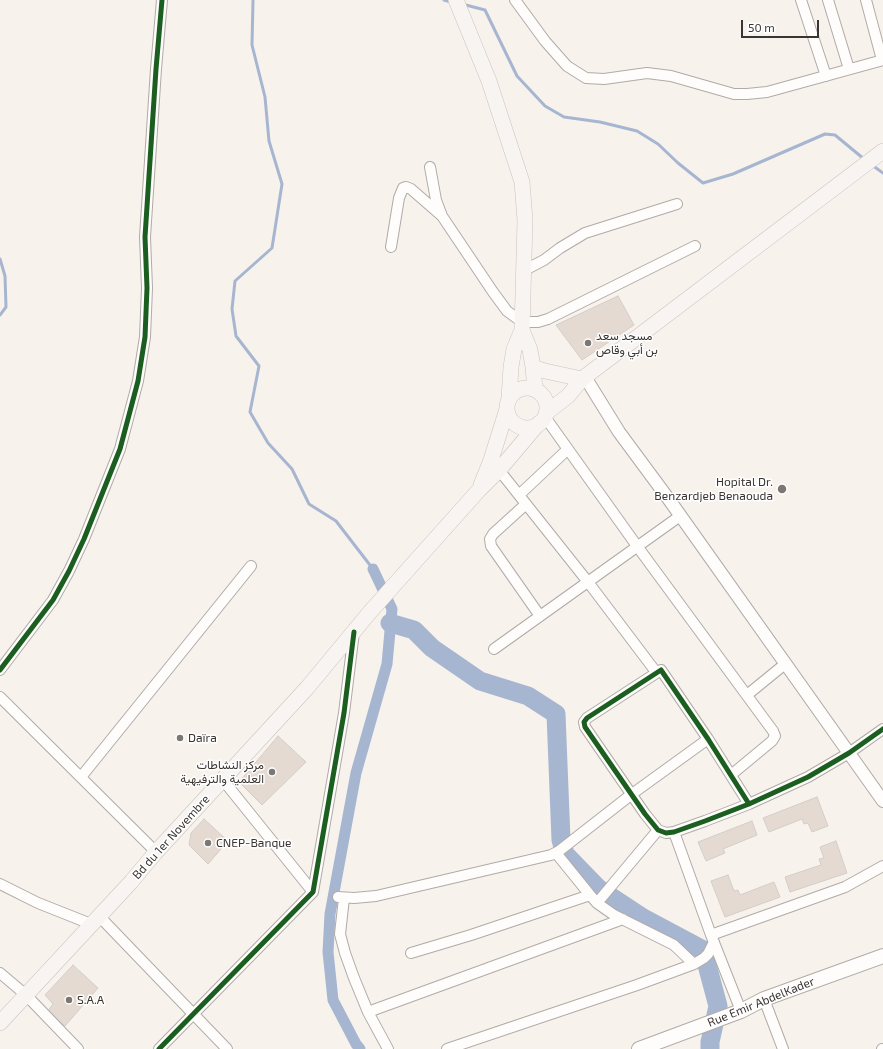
<!DOCTYPE html>
<meta charset="utf-8">
<style>
body{margin:0}
#map{position:relative;width:883px;height:1049px;overflow:hidden;background:#f8f2ed;font-family:"Exo 2",sans-serif}
canvas{display:block}
.scale{position:absolute;left:741px;top:20px;width:78px;height:18px;box-sizing:border-box;border:2px solid #3a3532;border-top:0;padding-left:5px;font-size:12px;line-height:14px;white-space:nowrap;color:#3a3532;-webkit-text-stroke:3px #fff;paint-order:stroke}
</style>
<div id="map">
<canvas width="883" height="1049"></canvas>
<div class="scale">50 m</div>
</div>
<script>
const ctx = document.querySelector('canvas').getContext('2d');
ctx.lineJoin = 'round';
function shape(rows) {
  const path = new Path2D();
  for (const r of rows) {
    if (r.length === 3) {
      path.moveTo(r[0] + r[2], r[1]);
      path.arc(r[0], r[1], r[2], 0, 2 * Math.PI);
      continue;
    }
    path.moveTo(r[0], r[1]);
    for (let i = 2; i < r.length; i += 2) path.lineTo(r[i], r[i + 1]);
  }
  return path;
}
function strokePath(path, color, width, dash) {
  ctx.strokeStyle = color;
  ctx.lineWidth = width;
  ctx.lineCap = dash ? 'butt' : 'round';
  ctx.setLineDash(dash || []);
  ctx.stroke(path);
}
function paint(path, color) {
  ctx.fillStyle = color;
  ctx.fill(path, 'evenodd');
}
function label(font, color, halo, rows, align = 'center') {
  ctx.font = font + ' "Exo 2",Vazirmatn,sans-serif';
  ctx.lineWidth = 3;
  ctx.setLineDash([]);
  ctx.textBaseline = 'middle';
  ctx.strokeStyle = halo;
  ctx.fillStyle = color;
  for (const [text, x, y, turn = 0] of rows) {
    ctx.save();
    ctx.translate(x, y);
    ctx.rotate((+turn || 0) * Math.PI / 180);
    ctx.textAlign = isNaN(turn) ? turn : align;
    if (halo) ctx.strokeText(text, 0, 0);
    ctx.fillText(text, 0, 0);
    ctx.restore();
  }
}
const stream = shape([
 [253,0,252,45,265,97,269,141,282,184,272,248,235,281,232,309,236,336,259,366,250,412,268,443,292,469,309,504,336,521,373,569],
 [444,0,451,2],
 [462,4,485,10,517,76,545,106,564,117,600,122,637,131,658,144,678,163,703,183,733,174,825,134,835,135,864,159],
 [872,165,883,173],
 [0,259,5,276,6,307,0,315]
]);
const canal = shape([
 [360,1049,356,1044,333,1000,328,952,330,914,356,773,387,664,392,609,373,569]
]);
const river = shape([
 [390,623,414,630,432,648,480,681,528,696,556,714,561,840,565,854,599,889,643,918,703,950,718,1006,710,1042,710,1049]
]);
const building = shape([
 [618,296,634,325,582,360,556,325,618,296],
 [278,736,306,762,262,805,239,782,278,736],
 [817,797,828,826,812,832,808,823,804,824,802,819,769,832,763,818,817,797],
 [204,819,228,841,208,864,189,845,191,833,204,819],
 [752,821,757,835,723,849,725,853,706,861,698,842,752,821],
 [836,841,847,873,790,892,785,877,821,865,819,859,824,858,820,847,836,841],
 [728,875,734,891,738,890,740,895,774,882,780,897,725,917,711,881,728,875],
 [73,965,98,988,65,1026,47,1012,53,1004,45,995,73,965]
]);
const minor = shape([
 [515,0,545,41,567,66,586,78,604,79,647,73,671,76,734,94,747,94,767,92,883,60],
 [801,0,826,76],
 [828,0,849,69],
 [866,0,882,60],
 [430,167,436,200,442,216,493,292,507,311,522,322,538,322,548,319,695,246],
 [391,247,399,198,403,188,406,187,411,189,442,216],
 [523,271,544,260,560,248,585,233,677,204],
 [545,417,637,546,773,731,775,736,772,741,731,775],
 [499,470,588,582,656,672],
 [519,495,568,449],
 [526,504,493,534,490,539,491,546,540,616],
 [494,649,680,516],
 [0,670,53,600,69,571,84,539,120,449,138,381,145,337,147,288,145,237,156,69,162,0],
 [747,695,785,664],
 [0,697,156,852],
 [81,777,251,566],
 [223,780,313,892],
 [749,804,708,739,661,670,587,718,584,722,585,727,645,814,658,830,666,833,674,832,705,821,749,804,808,777,849,753,883,729],
 [674,832,711,935,741,1011],
 [556,853,590,895,597,903,614,915,674,945,694,964],
 [0,884,38,903,91,924],
 [338,897,354,898,376,896,551,855,559,851,632,794,708,739],
 [344,898,340,934,345,953,354,978,368,1012,388,1049],
 [597,903,658,830],
 [99,916,227,1049],
 [711,935,845,887,883,866],
 [411,953,471,935,590,895],
 [0,973,26,995,78,1049],
 [764,999,783,1049],
 [368,1012,623,919],
 [159,1049,313,892,344,713,354,632],
 [447,1049,637,985,694,964,704,958,708,954,714,942],
 [882,1049,883,1049]
]);
const tertiary = shape([
 [585,377,619,432,670,501,883,801]
]);
const secondary = shape([
 [639,1049,741,1011,764,999,883,956]
]);
const primary = shape([
 [456,0,489,81,522,182,525,220,522,330,530,350,533,367,535,389],
 [533,367,545,371,582,379],
 [527,408,20],
 [509,398,511,367,514,349,522,330],
 [546,413,568,396,582,379,883,151],
 [481,485,491,460,507,409],
 [0,1023,131,882,156,852,307,688,370,612,479,490,499,470,538,424]
]);
const cycleway = shape([
 [0,670,53,600,69,571,84,539,120,449,138,381,145,337,147,288,145,237,156,69,162,0],
 [749,804,708,739,661,670,587,718,584,722,585,727,645,814,658,830,666,833,674,832,705,821,749,804,808,777,849,753,883,729],
 [159,1049,313,892,344,713,354,632]
]);
const markers = [
 [588,343,4,"#7c7773"],
 [782,489,5,"#7c7773"],
 [180,738,4,"#7c7773"],
 [272,772,4,"#7c7773"],
 [208,843,4,"#7c7773"],
 [69,1000,4,"#7c7773"]
];
const poiNames = [
 ["مسجد سعد",596,336],
 ["بن أبي وقاص",596,350],
 ["Hopital Dr.",773,482,"right"],
 ["Benzardjeb Benaouda",773,496,"right"],
 ["Daïra",188,738],
 ["مركز النشاطات",264,765,"right"],
 ["العلمية والترفيهية",264,779,"right"],
 ["CNEP-Banque",216,843],
 ["S.A.A",77,1000]
];
const streetNames = [
 ["Bd du 1er Novembre",171,837,-48],
 ["Rue Emir AbdelKader",761,1002,-22]
];
strokePath(stream, '#a7b6d0', 3);
strokePath(canal, '#a7b6d0', 11);
strokePath(river, '#a7b6d0', 19);
paint(building, '#e5dad2');
strokePath(building, '#d2cdc9', 1);
strokePath(minor, '#b0aba7', 12);
strokePath(tertiary, '#b0aba7', 14);
strokePath(secondary, '#b0aba7', 16);
strokePath(primary, '#cbc2be', 16);
strokePath(minor, '#fefdfc', 10);
strokePath(tertiary, '#fefdfc', 12);
strokePath(secondary, '#fefdfc', 14);
strokePath(primary, '#f8f4f2', 15);
strokePath(cycleway, '#1b5e20', 5);
for (const [x, y, r, color] of markers) {
  const dot = new Path2D();
  dot.arc(x, y, r, 0, 2 * Math.PI);
  ctx.fillStyle = color;
  ctx.fill(dot);
  strokePath(dot, '#fff', 1.5);
}
label('12px', '#3a3532', '#fff', poiNames, 'left');
label('12px', '#3a3532', '#fff', streetNames);
</script>
